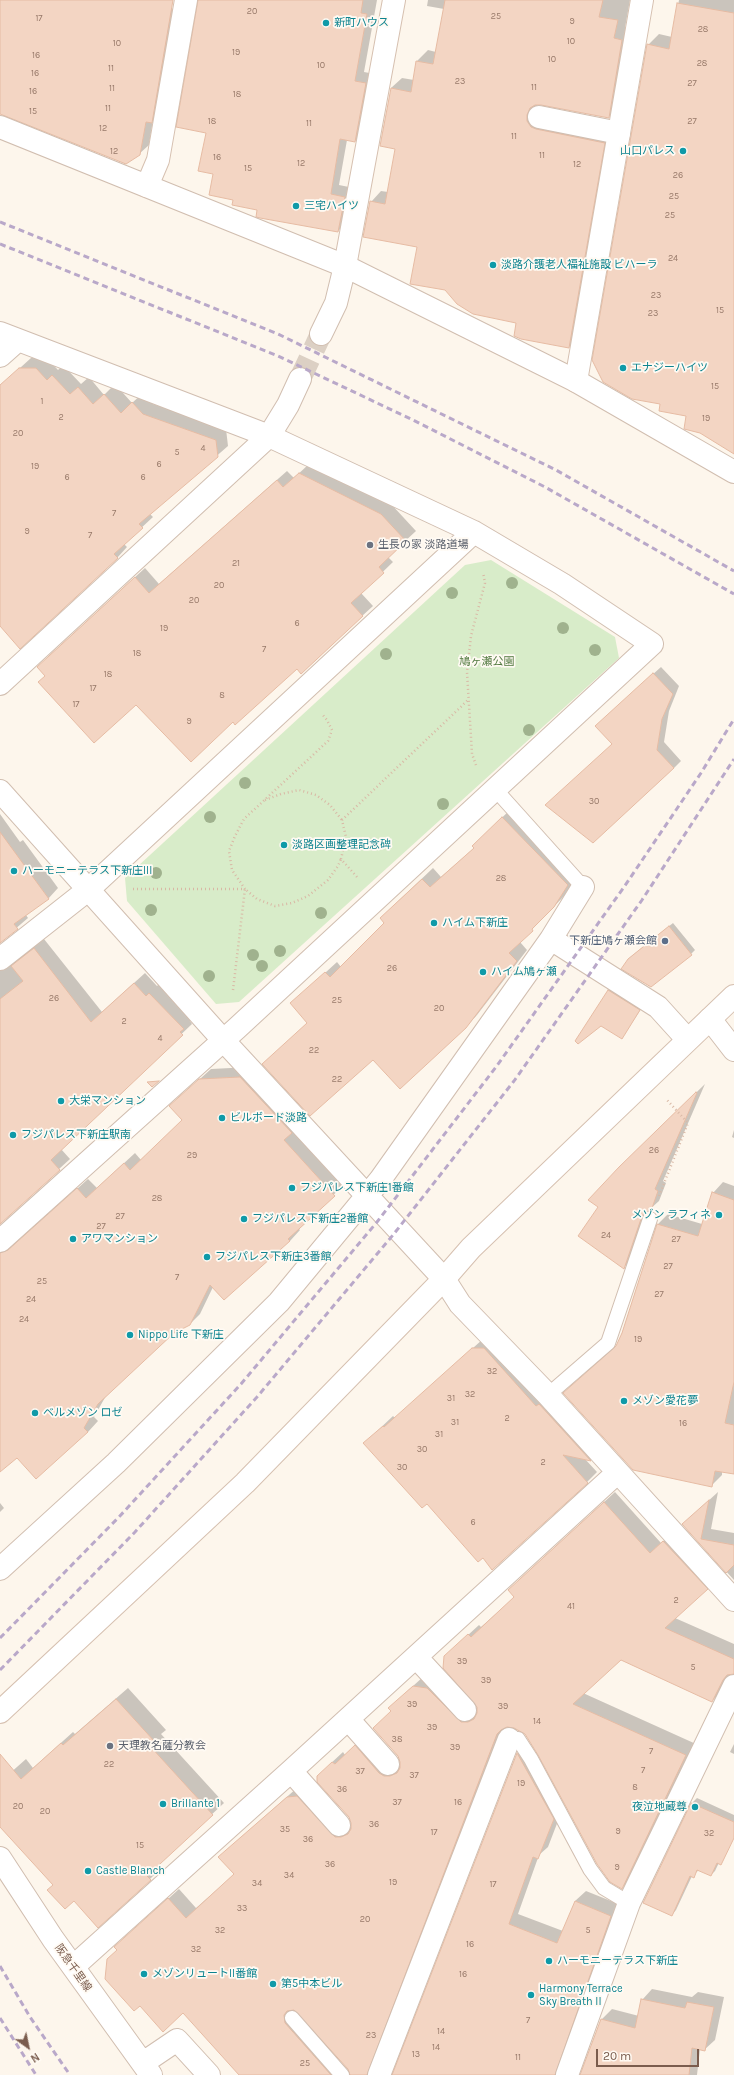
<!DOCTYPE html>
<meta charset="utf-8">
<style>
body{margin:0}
#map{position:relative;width:734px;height:2075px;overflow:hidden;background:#fdf6ec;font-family:Karla,sans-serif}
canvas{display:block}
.north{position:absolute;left:8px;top:2027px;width:40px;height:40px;-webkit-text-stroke:3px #fffaf3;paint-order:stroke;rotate:147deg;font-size:11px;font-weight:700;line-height:16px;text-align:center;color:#7a5c4d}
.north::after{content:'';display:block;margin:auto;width:14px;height:18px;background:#7a5c4d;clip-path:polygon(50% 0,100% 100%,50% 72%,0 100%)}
.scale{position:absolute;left:596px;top:2049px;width:103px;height:18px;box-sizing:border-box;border:2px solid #7a5c4d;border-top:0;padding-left:5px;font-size:12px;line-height:14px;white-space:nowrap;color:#7a5c4d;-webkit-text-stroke:3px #fffaf3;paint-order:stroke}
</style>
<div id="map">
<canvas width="734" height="2075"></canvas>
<div class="north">N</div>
<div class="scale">20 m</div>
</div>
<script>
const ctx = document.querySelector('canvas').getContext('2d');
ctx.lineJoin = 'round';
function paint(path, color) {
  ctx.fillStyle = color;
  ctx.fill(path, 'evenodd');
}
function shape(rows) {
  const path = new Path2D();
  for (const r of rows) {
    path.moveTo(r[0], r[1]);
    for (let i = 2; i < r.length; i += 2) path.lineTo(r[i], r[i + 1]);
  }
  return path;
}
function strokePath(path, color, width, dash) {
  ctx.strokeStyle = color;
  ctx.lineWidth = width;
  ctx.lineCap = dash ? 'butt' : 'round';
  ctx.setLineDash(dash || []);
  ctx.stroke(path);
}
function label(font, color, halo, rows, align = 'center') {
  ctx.font = font + ' Karla,"Noto Sans JP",sans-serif';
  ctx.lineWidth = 3.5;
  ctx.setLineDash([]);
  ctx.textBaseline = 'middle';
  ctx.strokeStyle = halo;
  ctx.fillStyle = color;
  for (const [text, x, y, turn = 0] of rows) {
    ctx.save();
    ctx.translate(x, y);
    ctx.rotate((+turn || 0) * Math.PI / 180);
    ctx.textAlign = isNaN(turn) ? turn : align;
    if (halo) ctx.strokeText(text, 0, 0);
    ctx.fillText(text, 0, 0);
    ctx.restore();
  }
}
const green = shape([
 [491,560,615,637,619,658,239,1002,216,1004,127,901,125,878,465,565]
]);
const shadow = shape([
 [0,0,171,0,169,8,179,10,161,112,153,120,149,145,139,154,0,113],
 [223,0,377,0,364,72,375,74,364,132,355,141,347,140,339,185,354,188,348,222,338,231,258,209,234,199,215,173,207,132],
 [428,0,630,0,625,28,633,29,619,106,608,117,537,104,538,110,615,132,579,336,569,347,517,323,418,246,371,202,381,191,388,192,396,148,391,88,402,78,414,80,417,61,428,50,436,52,444,9,427,6],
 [679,0,734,0,734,453,688,416,661,404,648,45,659,34,672,37],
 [31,358,47,358,58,370,63,365,81,384,89,377,104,395,115,384,132,403,143,393,153,404,226,429,228,446,150,514,153,517,124,544,127,547,117,558,0,625,0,386],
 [310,463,391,504,416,531,388,557,393,562,361,593,373,606,301,672,297,668,233,721,136,703,46,676,48,657,145,568,159,584,287,471,294,478],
 [661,667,679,686,669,711,664,742,681,761,674,768,613,744,603,719],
 [513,807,578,874,565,895,520,942,527,950,477,1015,466,1027,373,1059,308,1023,303,993,337,962,341,967,386,923,392,907,433,868,441,877,474,848,484,835],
 [0,814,20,842,23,840,58,888,48,899,26,915,28,918,0,942],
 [673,923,695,950,691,954,628,959],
 [44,939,102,1012,145,973,157,986,160,983,193,1018,190,1021,192,1024,61,1149,70,1159,0,1223,0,955,13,961],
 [612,986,643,1006,622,1038,608,990],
 [250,1067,344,1185,298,1228,300,1230,290,1241,213,1287,200,1314,190,1324,173,1332,107,1394,94,1417,98,1421,88,1432,17,1456,0,1471,0,1237,7,1243,14,1243,20,1240,88,1179,97,1188,135,1153,141,1160,183,1120,181,1096,211,1069],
 [705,1084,663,1181,666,1183,659,1201,649,1210,632,1259,624,1267,600,1207,628,1159],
 [734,1130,734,1138,732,1137],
 [723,1182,734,1186,734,1474,722,1471,722,1475,711,1486,618,1345,658,1224,668,1214,702,1224,713,1193],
 [483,1339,601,1451,591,1460,585,1459,597,1472,587,1482,374,1434,393,1416,395,1418],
 [615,1492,661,1543,674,1531,717,1579,675,1618,734,1644,734,1673,732,1673,722,1691,712,1701,621,1659,583,1693,696,1744,632,1877,622,1888,526,1734,513,1726,506,1726,377,2059,383,2075,240,2075,183,2012,118,1950,126,1937,179,1889,196,1908,235,1874,219,1857,298,1787,345,1827,352,1827,352,1823,329,1765,343,1752,345,1755,365,1736,395,1766,401,1766,392,1711,389,1708,424,1676,471,1712,478,1712,478,1706,456,1646,479,1625,481,1627,515,1597,519,1580],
 [294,2010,349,2069,350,2072,346,2071],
 [718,1492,711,1529,734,1533,734,1580,683,1524],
 [0,1503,4,1508,0,1512],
 [128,1688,166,1730,161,1734,224,1803,159,1864,162,1867,150,1879,98,1927,74,1900,54,1885,0,1825,0,1782,26,1759,33,1768,73,1732,75,1734],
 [528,1744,563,1808,548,1847,539,1855,518,1914,563,1931,575,1901,586,1891,621,1905,570,2075,393,2075,518,1754],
 [734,1744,734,1754,730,1752],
 [697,1798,734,1815,734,1831,715,1871,711,1875,699,1870,692,1876,676,1910,672,1915,644,1902,693,1802],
 [652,1989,692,1997,698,1992,724,1997,715,2040,704,2050,700,2049,697,2075,581,2075,602,2019,612,2009,639,2016,642,2000]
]);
const building = shape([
 [0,0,173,0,152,123,146,122,140,155,126,164,0,114,0,0],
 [198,0,363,0,361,13,367,14,355,81,366,83,355,142,340,139,331,194,345,197,338,232,260,218,256,217,257,210,232,205,233,200,209,195,213,174,198,171,206,133,176,127,198,0],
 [445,0,603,0,599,17,618,20,614,38,622,40,609,118,541,105,535,105,530,108,527,115,527,121,531,127,536,129,605,143,569,348,521,339,514,336,516,323,473,314,457,304,445,290,410,284,417,247,363,237,370,201,385,204,395,149,380,146,391,88,411,92,416,61,433,64,445,0],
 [677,3,734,13,734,454,700,433,684,429,686,416,659,411,660,404,632,399,603,382,592,360,647,44,669,49,677,3],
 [19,368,36,368,47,380,52,375,70,394,78,387,93,404,104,394,121,413,132,402,143,414,216,440,218,457,139,524,143,528,114,554,118,558,20,649,0,626,0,385,19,368],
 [299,473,381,514,406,541,379,567,384,573,351,603,363,616,301,674,297,669,235,725,233,722,191,762,136,705,94,743,38,682,45,676,37,667,135,577,149,593,277,480,283,487,299,473],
 [653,673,673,694,662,719,657,750,674,768,593,843,545,805,612,744,595,726,653,673],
 [502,817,568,885,554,907,532,929,533,931,509,953,517,961,466,1028,400,1089,373,1060,310,1116,262,1064,307,1023,290,1003,325,972,330,977,384,923,380,918,422,879,430,887,474,848,472,846,502,817],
 [0,832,49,899,14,924,18,929,0,943,0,832],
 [669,926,692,955,651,987,621,969,628,959,669,926],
 [34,948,91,1022,134,983,146,996,149,993,184,1029,180,1032,183,1035,51,1160,60,1170,0,1224,0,999,23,981,11,966,34,948],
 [608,990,640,1010,622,1039,601,1026,578,1044,575,1041,608,990],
 [240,1077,292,1133,284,1140,335,1196,288,1239,290,1241,224,1300,210,1285,190,1325,174,1333,98,1404,84,1428,88,1432,36,1479,17,1458,0,1472,0,1253,8,1250,77,1188,86,1198,124,1163,130,1170,182,1120,169,1106,199,1079,240,1077],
 [159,1081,152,1087,147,1082,159,1081],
 [696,1092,697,1093,655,1189,658,1191,651,1211,645,1212,642,1216,624,1269,578,1236,598,1207,588,1200,619,1167,696,1092],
 [712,1192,734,1200,734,1382,725,1423,734,1425,734,1474,715,1471,712,1487,633,1470,563,1393,616,1346,622,1333,657,1224,698,1236,712,1192],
 [472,1348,484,1348,536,1406,539,1404,591,1461,563,1455,588,1483,492,1570,483,1558,478,1562,427,1504,422,1508,363,1443,383,1426,384,1427,472,1348],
 [709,1500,701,1539,734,1545,734,1565,726,1573,682,1524,709,1500],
 [604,1502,650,1553,663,1541,708,1589,665,1628,734,1659,734,1674,727,1675,723,1680,712,1702,621,1660,573,1704,686,1755,622,1889,610,1882,597,1864,538,1755,525,1734,514,1728,507,1727,501,1730,497,1734,367,2075,350,2075,348,2069,294,2010,287,2011,284,2015,285,2023,331,2075,239,2075,183,2013,163,2032,140,2006,134,2011,105,1979,107,1959,117,1950,114,1947,168,1898,186,1918,234,1874,218,1857,287,1797,297,1796,335,1837,341,1837,348,1834,351,1829,351,1823,349,1817,317,1782,317,1776,332,1762,335,1764,355,1745,379,1773,384,1776,390,1776,397,1773,400,1768,400,1762,398,1756,373,1728,391,1711,388,1708,413,1686,427,1688,461,1722,468,1722,474,1719,477,1713,477,1707,443,1668,444,1656,468,1634,471,1637,514,1597,508,1590,604,1502],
 [116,1699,155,1742,150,1746,213,1815,147,1876,151,1880,98,1928,74,1901,65,1909,47,1890,53,1885,0,1827,0,1754,21,1779,61,1743,63,1745,116,1699],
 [517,1753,554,1819,538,1859,533,1857,509,1924,557,1943,575,1901,611,1916,555,2075,392,2075,517,1753],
 [691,1803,734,1822,734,1838,721,1865,717,1863,711,1876,697,1870,694,1878,690,1876,672,1916,643,1903,691,1803],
 [641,1999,685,2008,687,2002,714,2007,705,2051,692,2048,689,2075,580,2075,601,2019,635,2028,641,1999]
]);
const streetTunnel = shape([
 [300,379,321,334]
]);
const path = shape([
 [476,765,472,754,467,672,471,636,485,583,483,572],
 [265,800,281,794,299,790,316,795,330,805,342,820],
 [357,877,341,859,346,837,342,820,468,700],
 [133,889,245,889],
 [245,889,232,870,229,851,235,836,244,819,328,741,332,730,327,720,322,714],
 [233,990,245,889,257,899,275,906,292,903,308,896,328,880,338,866,341,859],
 [659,1196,688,1123,667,1100]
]);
const lane = shape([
 [495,789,583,887],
 [548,1395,608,1343,650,1219],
 [509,1739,518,1739,531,1759,590,1869,604,1888,629,1903],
 [292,2018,342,2075]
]);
const street = shape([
 [539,117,619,133],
 [0,127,345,266,576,381,734,472],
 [0,333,269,436,474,532,562,584,652,644,236,1029,0,1241],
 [321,334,336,303,345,266],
 [0,356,18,340],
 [0,684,269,436,288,405,300,379],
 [0,791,223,1040,444,1279,460,1304,548,1395,734,1600],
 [551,939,658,1007,687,1039],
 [0,959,89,889,474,532],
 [710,1019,734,1050],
 [0,1569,116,1463,279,1302,380,1180,551,939,583,887],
 [416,1657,465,1710],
 [348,1719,388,1764],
 [291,1771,339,1825],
 [0,1858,53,1939,151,2075],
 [73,1967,291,1771,617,1473],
 [143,2063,177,2040,209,2075],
 [379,2075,509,1739],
 [567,2075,629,1903,734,1686]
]);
const secondary = shape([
 [147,186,158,160,186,0],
 [345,266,394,0],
 [576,381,642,0],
 [0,1712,245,1483,444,1279,471,1248,734,996]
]);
const rail = shape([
 [0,222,278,334,556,470,734,571],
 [0,244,278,356,413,420,545,487,734,594],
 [0,1638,119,1517,241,1384,377,1222,496,1067,624,887,701,773,734,719],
 [0,1670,135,1532,257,1397,393,1235,514,1081,642,900,734,759],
 [0,1966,30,2017,70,2075],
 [0,2018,36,2075]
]);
const trees = [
 [512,583],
 [452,593],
 [563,628],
 [595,650],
 [386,654],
 [529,730],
 [245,783],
 [443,804],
 [210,817],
 [156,873],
 [151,910],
 [321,913],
 [280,951],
 [253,955],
 [262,966],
 [209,976]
];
const markers = [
 [326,23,4,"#0f9aa8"],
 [683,151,4,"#0f9aa8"],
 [296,206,4,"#0f9aa8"],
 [493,265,4,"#0f9aa8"],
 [623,368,4,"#0f9aa8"],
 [370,545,4,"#6b7280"],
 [284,845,4,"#0f9aa8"],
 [14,871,4,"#0f9aa8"],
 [434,923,4,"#0f9aa8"],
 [665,941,4,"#5c6f8a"],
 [483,972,4,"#0f9aa8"],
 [61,1101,4,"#0f9aa8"],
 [222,1118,4,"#0f9aa8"],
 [13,1135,4,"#0f9aa8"],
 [292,1188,4,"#0f9aa8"],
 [719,1215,4,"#0f9aa8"],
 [244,1219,4,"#0f9aa8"],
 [73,1239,4,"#0f9aa8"],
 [207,1257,4,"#0f9aa8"],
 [130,1335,4,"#0f9aa8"],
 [624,1401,4,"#0f9aa8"],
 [35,1413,4,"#0f9aa8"],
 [110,1746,4,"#6b7280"],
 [163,1804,4,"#0f9aa8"],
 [695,1807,4,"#0f9aa8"],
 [88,1871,4,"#0f9aa8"],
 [549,1961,4,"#0f9aa8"],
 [144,1974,4,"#0f9aa8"],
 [273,1984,4,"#0f9aa8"],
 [531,1995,4,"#0f9aa8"]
];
const numberNames = [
 ["20",252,11],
 ["25",496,16],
 ["17",39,18],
 ["9",572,21],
 ["28",703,29],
 ["10",571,41],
 ["10",117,43],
 ["19",236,52],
 ["16",36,55],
 ["10",552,59],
 ["28",702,63],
 ["10",321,65],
 ["11",111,68],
 ["16",35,73],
 ["23",460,81],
 ["27",692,83],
 ["11",534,87],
 ["11",112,88],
 ["16",33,91],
 ["18",237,94],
 ["11",108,108],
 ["15",33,111],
 ["18",212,121],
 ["27",692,121],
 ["11",309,123],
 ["12",103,128],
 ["11",514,136],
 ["12",114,151],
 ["11",542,155],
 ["16",217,157],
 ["12",301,163],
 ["12",577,164],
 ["15",248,168],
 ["26",678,175],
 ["25",674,196],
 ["25",670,215],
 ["24",673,258],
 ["23",656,295],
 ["15",720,310],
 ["23",653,313],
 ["15",715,386],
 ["1",42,401],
 ["2",61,417],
 ["19",706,418],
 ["20",18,433],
 ["4",203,448],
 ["5",177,452],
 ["6",159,464],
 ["19",35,466],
 ["6",67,477],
 ["6",143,477],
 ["7",114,513],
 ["9",27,531],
 ["7",90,535],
 ["21",236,563],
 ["20",219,585],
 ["20",194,600],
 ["6",297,623],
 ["19",164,628],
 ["7",264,649],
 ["18",137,653],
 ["18",108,674],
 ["17",93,688],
 ["8",222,695],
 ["17",76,704],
 ["9",189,721],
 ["30",594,801],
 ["28",501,878],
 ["26",392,968],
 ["26",54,998],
 ["25",337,1000],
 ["20",439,1008],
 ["2",124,1021],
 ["4",160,1038],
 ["22",314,1050],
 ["22",337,1079],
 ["26",654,1150],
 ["29",192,1155],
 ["28",157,1198],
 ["27",120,1216],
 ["27",101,1226],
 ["24",606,1235],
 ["27",676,1239],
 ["27",668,1266],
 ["7",177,1277],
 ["25",42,1281],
 ["27",659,1294],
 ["24",31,1299],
 ["24",24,1319],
 ["19",638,1339],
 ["32",492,1371],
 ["32",470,1394],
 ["31",451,1398],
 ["2",507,1418],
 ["31",455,1422],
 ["16",683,1423],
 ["31",439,1434],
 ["30",422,1449],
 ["2",543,1462],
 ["30",402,1467],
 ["6",473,1522],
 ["2",676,1600],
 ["41",571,1606],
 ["39",462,1661],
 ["5",693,1667],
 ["39",486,1680],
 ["39",412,1704],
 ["39",503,1706],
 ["14",537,1721],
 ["39",432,1727],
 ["38",397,1739],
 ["39",455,1747],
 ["7",651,1751],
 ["22",109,1764],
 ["7",643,1770],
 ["37",360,1771],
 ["37",414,1775],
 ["19",521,1783],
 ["8",635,1787],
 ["36",342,1789],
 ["37",397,1802],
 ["16",458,1802],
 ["20",18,1806],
 ["20",45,1811],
 ["36",374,1824],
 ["35",285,1829],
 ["9",618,1831],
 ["17",434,1832],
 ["32",709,1833],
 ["36",308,1839],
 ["15",140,1845],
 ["36",330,1864],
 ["9",617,1867],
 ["34",289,1875],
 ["19",393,1882],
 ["34",257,1883],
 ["17",493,1884],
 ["33",242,1908],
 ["20",365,1919],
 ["32",220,1930],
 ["5",588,1930],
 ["16",470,1944],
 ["32",196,1949],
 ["16",463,1974],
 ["7",528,2020],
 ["14",441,2031],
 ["23",371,2035],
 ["14",436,2047],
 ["13",416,2054],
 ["11",518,2057],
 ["25",305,2063]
];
const cultureNames = [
 ["新町ハウス",334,23],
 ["山口パレス",675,151,"right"],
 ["三宅ハイツ",304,206],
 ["淡路介護老人福祉施設 ビハーラ",501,265],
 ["エナジーハイツ",631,368],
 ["淡路区画整理記念碑",292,845],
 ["ハーモニーテラス下新庄III",22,871],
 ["ハイム下新庄",442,923],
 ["ハイム鳩ヶ瀬",491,972],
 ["大栄マンション",69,1101],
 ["ビルボード淡路",230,1118],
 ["フジパレス下新庄駅南",21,1135],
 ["フジパレス下新庄1番館",300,1188],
 ["メゾン ラフィネ",711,1215,"right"],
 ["フジパレス下新庄2番館",252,1219],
 ["アワマンション",81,1239],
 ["フジパレス下新庄3番館",215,1257],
 ["Nippo Life 下新庄",138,1335],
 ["メゾン愛花夢",632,1401],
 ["ベルメゾン ロゼ",43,1413],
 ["Brillante 1",171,1804],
 ["夜泣地蔵尊",687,1807,"right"],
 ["Castle Blanch",96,1871],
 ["ハーモニーテラス下新庄",557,1961],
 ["メゾンリュートII番館",152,1974],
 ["第5中本ビル",281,1984],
 ["Harmony Terrace",539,1989],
 ["Sky Breath II",539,2002]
];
const worshipNames = [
 ["生長の家 淡路道場",378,545],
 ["天理教名薩分教会",118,1746]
];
const parkNames = [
 ["鳩ヶ瀬公園",487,662]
];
const serviceNames = [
 ["下新庄鳩ヶ瀬会館",657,941]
];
const streetNames = [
 ["阪急千里線",73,1968,55]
];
paint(green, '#d8ecc9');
paint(shadow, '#0003');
paint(building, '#f3d5c3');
strokePath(building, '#e6bba3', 1);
strokePath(streetTunnel, '#dcd0c4', 22, [22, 11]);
strokePath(lane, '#d1beb0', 16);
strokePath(street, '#d1beb0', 24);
strokePath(secondary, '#d6c0b0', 24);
strokePath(path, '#d9b8a5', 2.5, [1, 3]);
strokePath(lane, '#fff', 14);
strokePath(street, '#fff', 22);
strokePath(secondary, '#fff', 22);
strokePath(rail, '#b9a8c9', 3, [6, 4]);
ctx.fillStyle = '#a0b28e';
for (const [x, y] of trees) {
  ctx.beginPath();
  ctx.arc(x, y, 6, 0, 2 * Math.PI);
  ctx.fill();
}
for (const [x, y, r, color] of markers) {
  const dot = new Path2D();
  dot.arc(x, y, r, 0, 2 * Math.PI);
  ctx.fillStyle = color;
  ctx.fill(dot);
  strokePath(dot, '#fffaf3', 1.5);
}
label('9px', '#987a6a', null, numberNames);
label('11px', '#0d838f', '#fffaf3', cultureNames, 'left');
label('11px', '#5b616d', '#fffaf3', worshipNames, 'left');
label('11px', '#537a41', '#fffaf3', parkNames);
label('11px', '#4e5e75', '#fffaf3', serviceNames, 'right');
label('11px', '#7a5c4d', '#fffaf3', streetNames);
</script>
